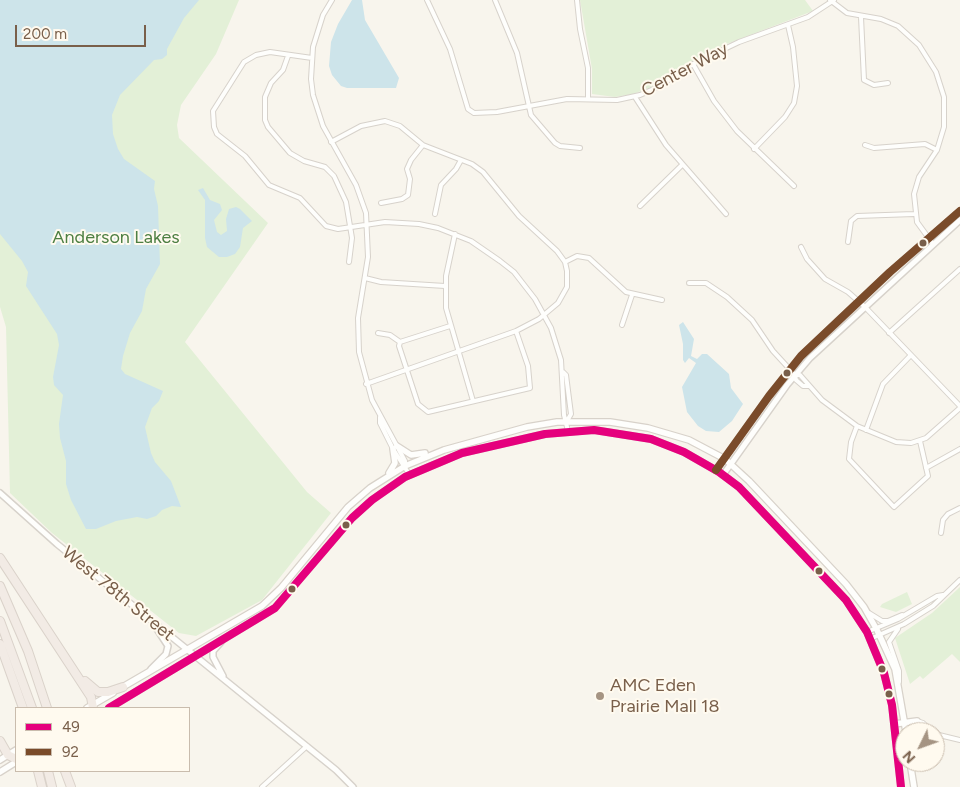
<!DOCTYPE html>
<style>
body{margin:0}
#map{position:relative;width:960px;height:787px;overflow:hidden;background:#f8f5ed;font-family:Figtree,sans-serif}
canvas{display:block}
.legend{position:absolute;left:15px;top:707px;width:175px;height:65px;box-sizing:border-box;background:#fffaef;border:1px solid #c9bcad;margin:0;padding:6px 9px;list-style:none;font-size:15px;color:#795f4a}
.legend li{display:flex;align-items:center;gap:10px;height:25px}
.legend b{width:25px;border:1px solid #c9bcad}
.north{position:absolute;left:895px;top:722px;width:50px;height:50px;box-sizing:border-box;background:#fffaef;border:1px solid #c9bcad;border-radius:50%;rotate:228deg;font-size:14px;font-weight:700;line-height:20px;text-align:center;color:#795f4a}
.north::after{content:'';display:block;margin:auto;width:18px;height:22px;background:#a59483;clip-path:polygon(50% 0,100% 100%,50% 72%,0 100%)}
.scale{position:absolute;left:15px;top:25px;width:131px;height:22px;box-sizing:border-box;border:2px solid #795f4a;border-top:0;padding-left:6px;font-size:15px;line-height:18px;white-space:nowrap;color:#795f4a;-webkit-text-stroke:4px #fffaef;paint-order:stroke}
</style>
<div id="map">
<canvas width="960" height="787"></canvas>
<ul class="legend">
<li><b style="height:6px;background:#e5007d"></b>49</li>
<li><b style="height:6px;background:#7a4b2a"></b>92</li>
</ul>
<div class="north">N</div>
<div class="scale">200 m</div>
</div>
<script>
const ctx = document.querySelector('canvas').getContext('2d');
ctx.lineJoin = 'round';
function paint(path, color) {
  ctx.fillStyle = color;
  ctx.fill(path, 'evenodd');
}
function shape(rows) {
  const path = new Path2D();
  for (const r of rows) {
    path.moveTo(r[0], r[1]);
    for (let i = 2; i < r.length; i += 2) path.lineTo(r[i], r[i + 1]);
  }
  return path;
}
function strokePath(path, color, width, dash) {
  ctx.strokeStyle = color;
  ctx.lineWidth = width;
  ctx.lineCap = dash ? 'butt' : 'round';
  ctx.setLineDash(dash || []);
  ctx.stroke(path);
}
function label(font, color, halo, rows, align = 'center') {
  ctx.font = font + ' Figtree,sans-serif';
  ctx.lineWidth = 4;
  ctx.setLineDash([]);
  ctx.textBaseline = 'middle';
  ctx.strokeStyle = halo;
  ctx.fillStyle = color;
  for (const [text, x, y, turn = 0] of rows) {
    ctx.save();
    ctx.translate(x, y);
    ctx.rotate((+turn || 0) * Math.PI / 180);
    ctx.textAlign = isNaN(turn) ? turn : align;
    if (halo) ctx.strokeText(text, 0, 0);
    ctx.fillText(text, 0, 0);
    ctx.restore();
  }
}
const green = shape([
 [0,0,239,0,216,54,181,105,177,125,179,138,268,223,185,342,307,492,331,513,262,600,196,636,179,633,52,533,10,493,6,327,0,307],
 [580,0,805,0,813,11,724,45,684,65,649,88,633,94,615,97,592,94,592,69],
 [960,587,960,662,952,654,923,679,920,676,910,684,895,638,932,613],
 [907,592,912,604,896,612,880,607,882,604]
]);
const water = shape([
 [0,0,199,0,184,18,167,49,167,55,162,59,154,60,120,95,112,115,113,134,118,149,124,159,155,181,154,189,158,206,160,264,146,289,142,311,130,333,123,356,121,369,125,374,163,391,159,401,152,408,145,427,151,453,155,462,171,481,181,507,172,506,162,510,156,516,147,519,137,517,116,521,96,529,86,529,71,500,66,484,66,461,60,438,59,424,63,395,54,385,53,377,59,345,57,334,26,286,28,272,22,261,0,234],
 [352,0,362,0,365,20,399,78,396,88,347,88,341,86,332,75,329,66,331,42,338,24],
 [203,188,210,200,220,204,222,210,214,220,217,232,221,235,227,231,226,219,229,209,236,207,240,209,252,221,243,228,240,247,235,254,227,257,219,257,207,247,205,238,205,200,198,190],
 [683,322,694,339,691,356,697,359,702,354,707,354,729,374,731,388,743,404,732,421,719,432,706,431,698,426,687,412,682,387,696,363,689,358,685,363,683,360,683,344,679,325]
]);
const minor = shape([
 [332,0,323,15,313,47,311,79,313,95,323,126,356,185,366,213,368,257,358,318,359,352,372,400,405,461,405,466],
 [427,0,450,49,468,109,474,113,497,112,567,99,617,100,640,95,656,88,693,64,739,42,808,17,834,0],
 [495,0,517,53,531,115,555,143,560,146,580,148],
 [577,0,580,29,588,68,588,98],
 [830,0,847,13,881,19,898,26,919,45,936,72,944,97,944,127,937,150,919,177,914,194,917,222,933,244],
 [861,17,864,80,874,85,888,83],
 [288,56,283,70,271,83,265,97,265,120,268,127,290,153,304,161,325,167,334,176,346,202,352,238,349,262],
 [312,58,270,52,256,55,244,62,213,111,214,127,217,134,245,156,269,185,300,198,326,226,338,229,385,222,419,224,438,228,471,241,500,261,514,272,535,299,551,328,561,360,564,415,568,431],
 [693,64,714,101,737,131,794,186],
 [635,97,666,145,726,214],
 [331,142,361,126,385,121,400,126,423,145,472,164,483,172,519,216,557,251,565,262,567,271,567,287,558,303,539,319,516,331,366,384],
 [865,145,874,148,925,144,937,150],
 [754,149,785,117,794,103,797,86,793,47,788,25],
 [381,203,402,199,408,195,410,179,407,169,411,160,423,145],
 [640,206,682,165],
 [435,214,441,185,456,169,461,160],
 [455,234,446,276,446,308,473,401],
 [848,242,851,221,857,216,914,214],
 [801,247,807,259,825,279,848,292,865,307,960,406],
 [565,262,577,256,589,258,626,292,662,300],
 [365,278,381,282,445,286],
 [689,283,706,283,727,297,752,320,773,351,795,375,796,380,803,386,808,386],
 [622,325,632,295],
 [450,326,400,342,399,346,418,404,428,412,530,388,528,366,516,331],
 [378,333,390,335,400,342],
 [889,333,960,269],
 [563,372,566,375,571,414,567,421],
 [795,375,800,375,822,400,857,426,896,442,911,443,926,438,960,408],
 [380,417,380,423,393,449,409,474],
 [857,426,851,442,849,459,894,507,928,476,920,441],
 [866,430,883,384,911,355],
 [926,468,960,449],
 [941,533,943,520,948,514,960,508],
 [869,613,882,621,888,621,902,615],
 [898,629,889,642,899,671,899,682],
 [867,632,898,619,937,596,943,595],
 [870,639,904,624,933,606,960,580],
 [917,721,923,723,932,732],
 [935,734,960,740],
 [262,787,307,746]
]);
const tertiary = shape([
 [716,470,769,396,801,356,890,272,960,211],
 [723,475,787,385,810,358,960,220],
 [0,493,57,544,336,770,353,787],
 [221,642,213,651,213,657,223,676],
 [151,669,166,654,168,646,155,626]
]);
const secondary = shape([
 [397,446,411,455,425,453],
 [389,473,395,463,393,449],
 [121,688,262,606,281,588,348,507,370,488,405,466,444,450,527,427,557,422,610,422,648,428,689,440,725,459,749,481,846,584,864,607,877,630,895,669,906,732],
 [87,708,113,693],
 [109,708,275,608,352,518,372,500,405,477,462,453,545,434,594,430,651,439,684,452,719,472,739,487,846,600,867,632,884,673,892,705,901,787],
 [894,724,917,721],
 [0,760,16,750],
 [910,762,914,787],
 [0,772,16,762]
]);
const motorway = shape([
 [0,558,91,697,93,708],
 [0,586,28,651,47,708],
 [0,621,32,708],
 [0,644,23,708],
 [85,681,98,692,108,692,123,687],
 [0,741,8,755,16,759],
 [38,771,42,787],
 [48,771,52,787],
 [65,771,71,787]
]);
const bus1 = shape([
 [109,708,275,608,352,518,372,500,405,477,462,453,545,434,594,430,651,439,684,452,719,472,739,487,846,600,867,632,884,673,892,705,901,787]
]);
const bus2 = shape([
 [716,470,769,396,801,356,890,272,960,211]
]);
const markers = [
 [923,243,4.5,"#795f4a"],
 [787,373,4.5,"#795f4a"],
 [346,525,4.5,"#795f4a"],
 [819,571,4.5,"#795f4a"],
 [292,589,4.5,"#795f4a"],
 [882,669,4.5,"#795f4a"],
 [889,694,4.5,"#795f4a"],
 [600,696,5,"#a59483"]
];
const streetNames = [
 ["Center Way",685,70,-28],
 ["West 78th Street",118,594,39]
];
const parkNames = [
 ["Anderson Lakes",116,238]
];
const poiNames = [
 ["AMC Eden",610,686],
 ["Prairie Mall 18",610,707]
];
paint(green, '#e3f0d7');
paint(water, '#cde4ea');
strokePath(minor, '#d7d2cb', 6);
strokePath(tertiary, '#d7d2cb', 8);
strokePath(secondary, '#d8d2ca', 8);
strokePath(motorway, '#dad2ca', 10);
strokePath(minor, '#fefefc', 4);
strokePath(tertiary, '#fefefc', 5);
strokePath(secondary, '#fefefc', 5.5);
strokePath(motorway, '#f2ebe5', 8);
strokePath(bus1, '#e5007d', 8);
strokePath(bus2, '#7a4b2a', 8);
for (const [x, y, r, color] of markers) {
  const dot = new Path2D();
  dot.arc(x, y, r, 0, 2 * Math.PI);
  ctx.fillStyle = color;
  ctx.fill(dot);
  strokePath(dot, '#fffaef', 2);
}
label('18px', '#795f4a', '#fffaef', streetNames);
label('18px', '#4d7f42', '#fffaef', parkNames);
label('18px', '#795f4a', '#fffaef', poiNames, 'left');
</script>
